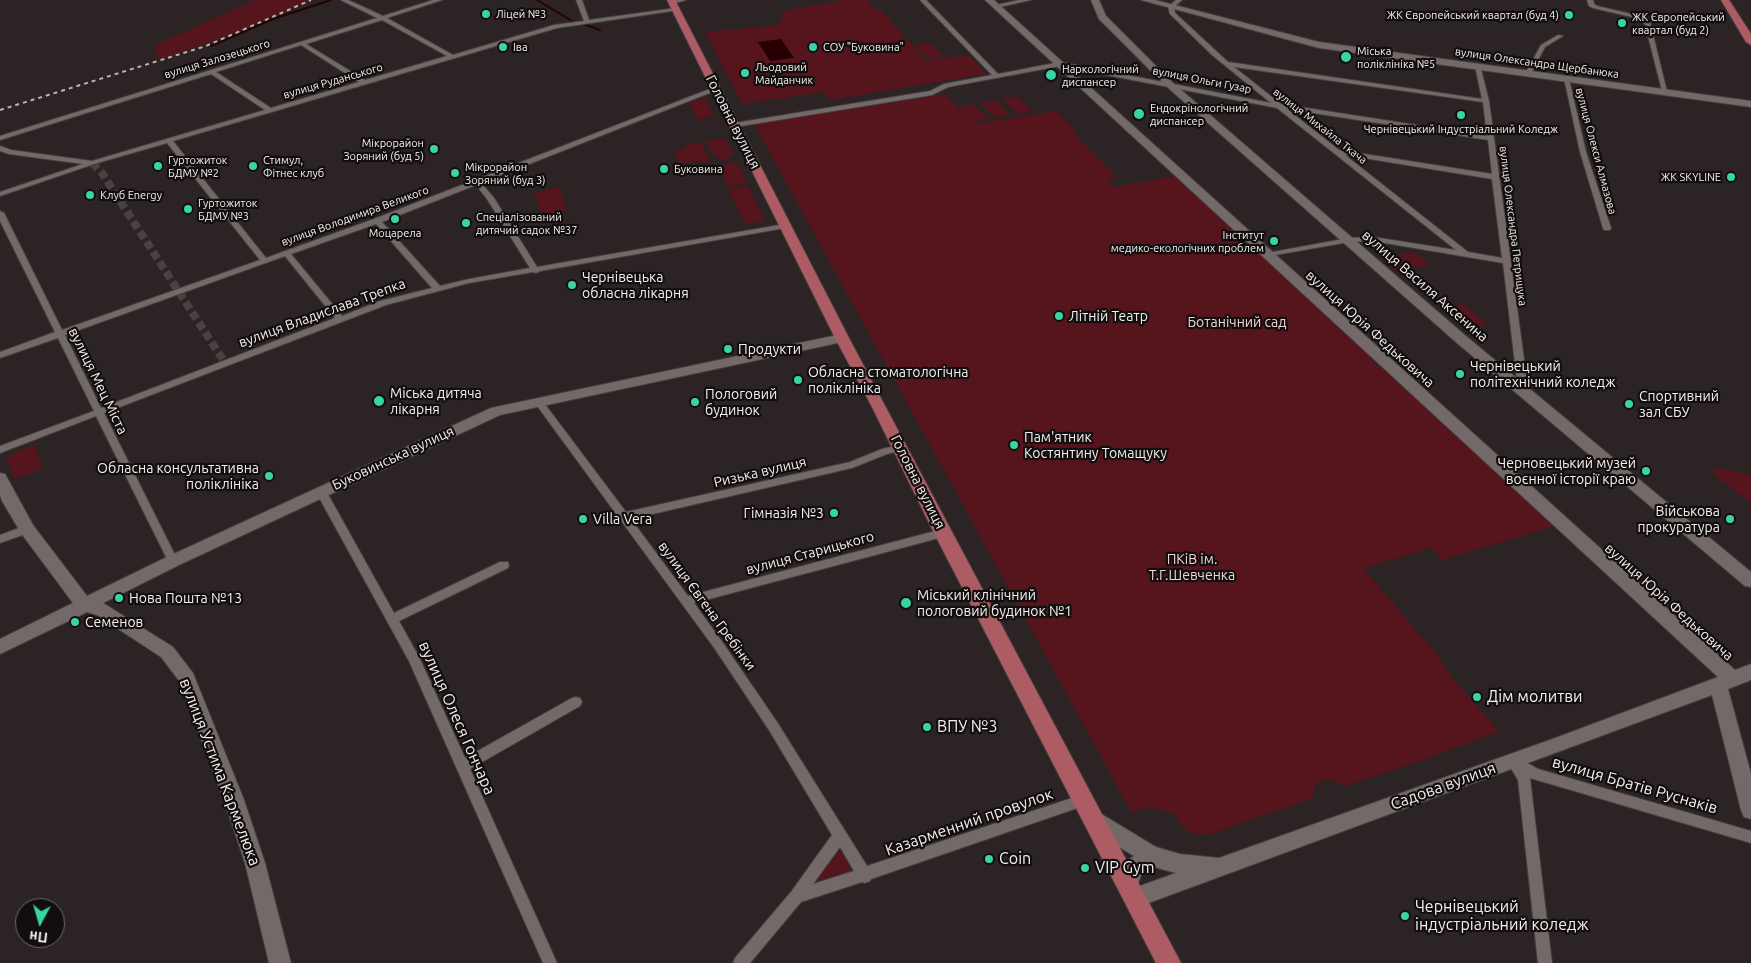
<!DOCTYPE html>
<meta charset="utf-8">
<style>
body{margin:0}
#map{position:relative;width:1751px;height:963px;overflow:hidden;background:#2c2424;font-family:Ubuntu,sans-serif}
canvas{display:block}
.north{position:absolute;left:15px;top:898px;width:50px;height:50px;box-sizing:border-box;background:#120e0e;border:1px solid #6c6868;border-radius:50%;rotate:186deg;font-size:14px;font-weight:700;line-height:20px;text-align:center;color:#f4efef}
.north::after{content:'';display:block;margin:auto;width:18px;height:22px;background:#39d4a5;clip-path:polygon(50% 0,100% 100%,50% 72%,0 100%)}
</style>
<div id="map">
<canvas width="1751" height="963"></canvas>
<div class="north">Пн</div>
</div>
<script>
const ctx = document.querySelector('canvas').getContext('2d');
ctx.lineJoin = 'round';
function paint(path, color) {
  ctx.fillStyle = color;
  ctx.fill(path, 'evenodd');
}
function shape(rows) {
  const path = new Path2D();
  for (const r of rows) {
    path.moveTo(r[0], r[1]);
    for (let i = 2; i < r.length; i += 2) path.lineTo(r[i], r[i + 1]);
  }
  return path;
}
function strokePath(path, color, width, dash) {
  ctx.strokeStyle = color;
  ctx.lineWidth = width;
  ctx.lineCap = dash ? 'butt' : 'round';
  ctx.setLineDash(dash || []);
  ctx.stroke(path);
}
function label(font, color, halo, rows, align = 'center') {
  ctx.font = font + ' Ubuntu,sans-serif';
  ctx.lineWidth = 4.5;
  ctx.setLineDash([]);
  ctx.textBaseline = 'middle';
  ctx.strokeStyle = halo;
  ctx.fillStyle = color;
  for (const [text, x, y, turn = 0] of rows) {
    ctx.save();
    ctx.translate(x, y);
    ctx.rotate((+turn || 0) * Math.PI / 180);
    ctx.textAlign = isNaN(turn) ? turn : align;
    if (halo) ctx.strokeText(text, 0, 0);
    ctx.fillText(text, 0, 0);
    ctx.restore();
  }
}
const green = shape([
 [255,0,310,0,242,30,159,60,155,53,156,45],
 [843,0,867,0,876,10,881,10,926,61,968,55,986,74,831,100,824,92,742,104,705,32,778,25,783,18,780,14,788,10],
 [930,43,944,57,928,59,915,45],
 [944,94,975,124,1056,111,1077,133,1074,134,1118,178,1107,180,1113,187,1175,176,1372,357,1370,360,1378,366,1383,367,1555,526,1442,560,1431,548,1363,568,1434,651,1454,680,1499,731,1426,759,1345,786,1328,779,1322,781,1315,784,1313,798,1207,835,1188,832,1173,814,1161,809,1143,808,1132,813,754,124],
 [705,97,716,121,712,116,698,119,701,125,716,124,700,126,689,103],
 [1017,97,1033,111,1018,114,1002,99],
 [995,100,1011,115,996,118,980,103],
 [973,104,989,119,974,122,959,107],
 [725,138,734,155,722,160,712,153,706,141],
 [702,142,705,148,702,151,707,153,711,161,680,163,673,151,685,149,685,145],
 [733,162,738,164,747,183,727,186,721,172,724,169,723,164],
 [748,186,761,213,765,220,745,224,728,189],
 [560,187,566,211,548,216,545,212,541,213,534,192],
 [1415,252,1430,265,1396,271,1382,258],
 [1463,304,1487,324,1467,329,1443,309],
 [34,444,43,468,15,479,6,457],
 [1717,468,1751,475,1751,503,1715,475,1713,472],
 [839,852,843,854,851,871,833,878,832,876,826,877,827,880,817,882,816,880,833,855]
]);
const water = shape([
 [781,39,794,58,770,61,758,42]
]);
const stream = shape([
 [537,0,572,21],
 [583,24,600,30],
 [211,46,273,19,331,0]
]);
const streetTunnel = shape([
 [92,163,102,173,225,363]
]);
const street = shape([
 [341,0,348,0,383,16,433,0,442,0,387,18,453,55,554,25,584,21,576,0,582,0,589,20,676,8,679,10,557,28,173,141,266,258,374,219,715,87,718,89,717,90,481,183,494,198,537,267,785,224,789,226,785,228,540,271,536,273,533,272,469,283,386,305,104,413,178,561,177,564,173,565,169,564,168,561,96,416,0,453,0,446,94,411,58,338,0,358,0,352,55,332,0,221,0,211,4,213,62,330,260,260,167,143,94,164,0,196,0,192,83,164,9,154,0,151,0,146,11,150,92,161,265,110,211,74,0,140,0,136,377,18,341,0],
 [382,20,447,56,365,80,306,44,382,20],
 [301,45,359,82,271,108,216,72,301,45],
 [476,185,487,199,530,268,469,279,440,286,382,222,476,185],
 [376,224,432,288,380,301,342,316,291,254,376,224],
 [285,256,335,318,101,408,65,335,285,256],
 [920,0,926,0,998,74,1060,62,1271,103,1212,55,1170,14,1168,7,1176,0,1182,0,1174,7,1175,13,1228,62,1482,99,1475,66,1480,65,1489,101,1528,389,1526,391,1523,392,1518,389,1503,263,1373,241,1349,242,1264,257,1264,253,1267,253,1349,238,1373,237,1456,250,1277,108,1060,66,948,87,932,95,735,127,732,125,735,123,930,91,944,84,992,75,920,0],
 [1234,67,1483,102,1487,136,1281,104,1234,67],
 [1287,109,1488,140,1492,174,1339,150,1287,109],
 [1345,155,1492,179,1502,258,1468,252,1345,155],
 [1019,0,1031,0,995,8,992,6,1019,0],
 [1587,0,1593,0,1594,4,1597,6,1640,16,1650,22,1667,92,1662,91,1645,24,1636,18,1593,8,1589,6,1587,0],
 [1558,35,1563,36,1545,47,1530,75,1526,75,1525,74,1541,45,1558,35],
 [1564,78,1569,79,1586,152,1611,228,1610,230,1604,230,1603,228,1580,152,1564,78],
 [538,398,541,399,626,512,850,462,882,449,900,445,903,446,905,448,903,450,887,454,852,468,631,519,688,596,943,529,947,530,948,533,947,536,943,537,694,603,723,643,777,722,867,866,1084,794,1089,796,1091,800,1089,804,871,879,870,881,865,883,862,882,801,902,750,963,733,963,735,958,791,892,832,835,769,730,715,649,535,403,533,401,538,398],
 [840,847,854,871,813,884,840,847],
 [321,488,325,489,394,613,500,562,508,562,509,565,508,568,399,621,420,659,465,758,572,698,576,697,580,698,582,702,580,706,470,769,557,963,543,963,409,661,316,492,321,488],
 [27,525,31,526,32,529,31,532,0,543,0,535,27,525],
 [1512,754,1538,769,1751,831,1751,843,1530,778,1552,963,1538,963,1518,780,1506,760,1508,756,1512,754]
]);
const secondary = shape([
 [670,0,686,0,672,4,668,2,670,0],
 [985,0,994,0,1735,670,1751,664,1751,680,1728,689,1751,774,1751,819,1744,817,1741,810,1712,695,1135,908,1128,905,1125,898,1127,893,1121,890,1118,883,1125,862,1134,856,1089,829,1086,822,1089,815,1096,813,1103,815,1156,847,1180,854,1219,858,1558,737,1718,677,985,0],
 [1154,867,1176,873,1137,887,1141,875,1154,867],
 [1091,0,1099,0,1106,16,1172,82,1467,337,1751,572,1751,587,1745,586,1457,343,1166,86,1099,19,1091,0],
 [1141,0,1155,0,1319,42,1751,101,1751,107,1319,48,1141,0],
 [842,334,848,338,847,341,500,415,179,565,103,603,173,647,193,673,244,800,265,863,291,963,269,963,245,863,224,800,180,682,161,657,97,615,87,612,0,654,0,639,73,603,21,533,2,501,0,495,0,473,5,474,33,525,87,596,167,557,491,408,842,334]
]);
const primary = shape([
 [667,0,675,0,849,338,1181,963,1156,963,934,533,871,405,835,338,667,0],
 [1721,0,1729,0,1751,34,1751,45,1746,42,1721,0]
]);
const rail = shape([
 [0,110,206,46,311,0]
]);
const markers = [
 [486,14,5,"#39d4a5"],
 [1569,15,5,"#39d4a5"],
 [1622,23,5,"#39d4a5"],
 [503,47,5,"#39d4a5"],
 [813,47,5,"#39d4a5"],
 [1346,57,6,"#39d4a5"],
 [745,73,5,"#39d4a5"],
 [1051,75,6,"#39d4a5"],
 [1139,114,6,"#39d4a5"],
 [1461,115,5,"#39d4a5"],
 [434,149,5,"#39d4a5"],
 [158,166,5,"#39d4a5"],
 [253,166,5,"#39d4a5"],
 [664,169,5,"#39d4a5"],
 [455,173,5,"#39d4a5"],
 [1731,177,5,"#39d4a5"],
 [90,195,5,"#39d4a5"],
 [188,209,5,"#39d4a5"],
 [395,219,5,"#39d4a5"],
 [466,223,5,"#39d4a5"],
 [1274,241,5,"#39d4a5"],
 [572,285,5,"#39d4a5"],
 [1059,316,5,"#39d4a5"],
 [728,349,5,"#39d4a5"],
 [1460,374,5,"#39d4a5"],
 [798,380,5,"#39d4a5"],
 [379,401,6,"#39d4a5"],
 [695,402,5,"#39d4a5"],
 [1629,404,5,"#39d4a5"],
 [1014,445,5,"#39d4a5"],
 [1646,471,5,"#39d4a5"],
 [269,476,5,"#39d4a5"],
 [834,513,5,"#39d4a5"],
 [583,519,5,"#39d4a5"],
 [1730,519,5,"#39d4a5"],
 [119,598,5,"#39d4a5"],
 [906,603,6,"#39d4a5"],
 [75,622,5,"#39d4a5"],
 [1477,697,5,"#39d4a5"],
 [927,727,5,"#39d4a5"],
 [989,859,5,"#39d4a5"],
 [1085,868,5,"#39d4a5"],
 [1405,916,5,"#39d4a5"]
];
const farPoinames = [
 ["Ліцей №3",496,14],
 ["ЖК Європейський квартал (буд 4)",1559,15,"right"],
 ["ЖК Європейський",1632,17],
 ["квартал (буд 2)",1632,30],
 ["Іва",513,47],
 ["СОУ \"Буковина\"",823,47],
 ["Міська",1357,51],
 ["поліклініка №5",1357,64],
 ["Льодовий",755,67],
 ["Майданчик",755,80],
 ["Наркологічний",1062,69],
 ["диспансер",1062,82],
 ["Ендокрінологічний",1150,108],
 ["диспансер",1150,121],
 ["Чернівецький Індустріальний Коледж",1461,129,"center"],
 ["Мікрорайон",424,143,"right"],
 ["Зоряний (буд 5)",424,156,"right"],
 ["Гуртожиток",168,160],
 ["БДМУ №2",168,173],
 ["Стимул,",263,160],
 ["Фітнес клуб",263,173],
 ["Мікрорайон",465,167],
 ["Зоряний (буд 3)",465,180],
 ["Буковина",674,169],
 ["ЖК SKYLINE",1721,177,"right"],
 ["Клуб Energy",100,195],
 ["Гуртожиток",198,203],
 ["БДМУ №3",198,216],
 ["Спеціалізований",476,217],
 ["дитячий садок №37",476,230],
 ["Моцарела",395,233,"center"],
 ["Інститут",1264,235,"right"],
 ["медико-екологічних проблем",1264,248,"right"]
];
const farStreetnames = [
 ["вулиця Залозецького",217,59,-17],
 ["вулиця Олександра Щербанюка",1537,63,8],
 ["вулиця Ольги Гузар",1202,80,11],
 ["вулиця Руданського",333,81,-16],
 ["вулиця Михайла Ткача",1320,126,38],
 ["вулиця Олекси Алмазова",1596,151,75],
 ["вулиця Володимира Великого",355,216,-20],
 ["вулиця Олександра Петрищука",1513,226,83]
];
const streetNames = [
 ["Головна вулиця",733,122,63],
 ["вулиця Василя Аксенина",1425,286,41],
 ["вулиця Владислава Трепка",322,313,-20],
 ["вулиця Юрія Федьковича",1370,329,42],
 ["вулиця Мец Міста",98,381,64],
 ["Буковинська вулиця",393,458,-25],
 ["Ризька вулиця",760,472,-13],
 ["Головна вулиця",918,482,63],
 ["вулиця Старицького",810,553,-15],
 ["вулиця Юрія Федьковича",1669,602,42],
 ["вулиця Євгена Гребінки",707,606,54]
];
const poiNames = [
 ["Чернівецька",582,277],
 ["обласна лікарня",582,293],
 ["Літній Театр",1069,316],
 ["Продукти",738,349],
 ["Чернівецький",1470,366],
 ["політехнічний коледж",1470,382],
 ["Обласна стоматологічна",808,372],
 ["поліклініка",808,388],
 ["Міська дитяча",390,393],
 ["лікарня",390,409],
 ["Пологовий",705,394],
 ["будинок",705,410],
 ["Спортивний",1639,396],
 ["зал СБУ",1639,412],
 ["Пам'ятник",1024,437],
 ["Костянтину Томащуку",1024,453],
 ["Черновецький музей",1636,463,"right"],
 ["воєнної історії краю",1636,479,"right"],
 ["Обласна консультативна",259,468,"right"],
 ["поліклініка",259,484,"right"],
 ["Військова",1720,511,"right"],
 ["прокуратура",1720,527,"right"],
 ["Гімназія №3",824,513,"right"],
 ["Villa Vera",593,519],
 ["Міський клінічний",917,595],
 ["пологовий будинок №1",917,611],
 ["Нова Пошта №13",129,598],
 ["Семенов",85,622]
];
const parkNames = [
 ["Ботанічний сад",1237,322],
 ["ПКіВ ім.",1192,559],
 ["Т.Г.Шевченка",1192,575]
];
const nearPoinames = [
 ["Дім молитви",1487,697],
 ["ВПУ №3",937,727],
 ["Coin",999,859],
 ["VIP Gym",1095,868],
 ["Чернівецький",1415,907],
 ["індустріальний коледж",1415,925]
];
const nearStreetnames = [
 ["вулиця Олеся Гончара",457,718,66],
 ["вулиця Устима Кармелюка",220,772,69],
 ["вулиця Братів Руснаків",1635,785,16],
 ["Садова вулиця",1443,786,-20],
 ["Казарменний провулок",969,822,-19]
];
paint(green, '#56151d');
paint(water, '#260003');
strokePath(stream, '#260003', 2);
strokePath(streetTunnel, '#4a4242', 8, [8, 4]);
strokePath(street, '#453f3f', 2);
strokePath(secondary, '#453f3f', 2);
strokePath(primary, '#453f3f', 2);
paint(street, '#736969');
paint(secondary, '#736969');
paint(primary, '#ae5c63');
strokePath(rail, '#b9b3b3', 2, [4, 4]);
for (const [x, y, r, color] of markers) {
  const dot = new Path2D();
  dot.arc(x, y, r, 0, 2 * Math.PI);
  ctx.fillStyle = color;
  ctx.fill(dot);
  strokePath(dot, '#120e0e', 2);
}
label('11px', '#f4efef', '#120e0e', farPoinames, 'left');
label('11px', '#f4efef', '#120e0e', farStreetnames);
label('14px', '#f4efef', '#120e0e', streetNames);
label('14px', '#f4efef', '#120e0e', poiNames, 'left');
label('14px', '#efd3d3', '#120e0e', parkNames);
label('16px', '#f4efef', '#120e0e', nearPoinames, 'left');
label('16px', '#f4efef', '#120e0e', nearStreetnames);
</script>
